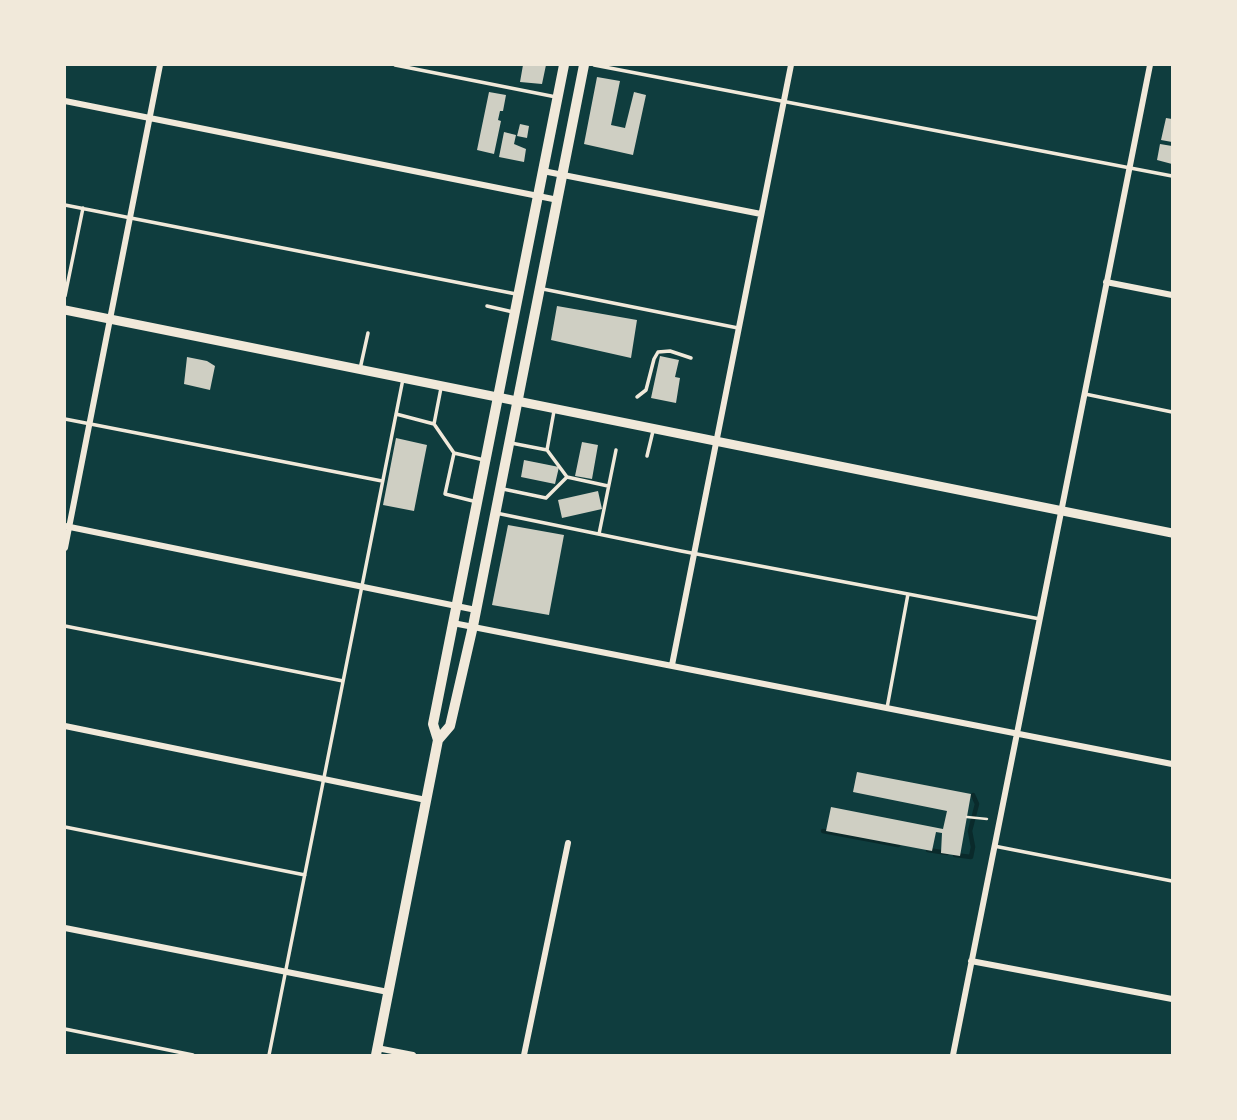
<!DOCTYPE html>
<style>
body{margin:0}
#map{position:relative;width:1237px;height:1120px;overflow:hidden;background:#0f3d3e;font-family:"Open Sans",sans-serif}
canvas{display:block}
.frame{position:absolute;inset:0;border:66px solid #f1e9da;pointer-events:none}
</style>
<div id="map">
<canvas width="1237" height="1120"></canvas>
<div class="frame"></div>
</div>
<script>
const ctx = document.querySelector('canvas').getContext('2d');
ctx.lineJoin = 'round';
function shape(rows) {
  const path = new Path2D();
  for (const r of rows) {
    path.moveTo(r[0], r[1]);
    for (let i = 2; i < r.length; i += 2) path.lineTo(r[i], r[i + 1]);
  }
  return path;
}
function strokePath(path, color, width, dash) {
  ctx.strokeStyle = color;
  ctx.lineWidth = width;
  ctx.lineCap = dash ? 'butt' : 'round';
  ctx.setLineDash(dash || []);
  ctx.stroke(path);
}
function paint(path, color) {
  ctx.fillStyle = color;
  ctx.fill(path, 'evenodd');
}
const stream = shape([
 [823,831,898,845],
 [928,850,947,853],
 [955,855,971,857,973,847,970,831,977,804,973,795]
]);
const building = shape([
 [523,65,546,65,542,84,520,82],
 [597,77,620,81,611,125,625,128,634,92,646,95,633,155,584,144],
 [489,92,506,95,503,111,500,111,498,120,501,121,494,154,477,150],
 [1166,118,1172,119,1172,142,1161,140],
 [520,124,529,126,527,138,517,136],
 [504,132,516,135,514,144,526,149,524,162,499,157],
 [1160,144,1172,146,1172,164,1157,160],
 [557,306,637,320,631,358,551,340],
 [660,356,679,360,675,377,680,378,676,403,651,398],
 [187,357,207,361,215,366,210,390,184,384],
 [396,438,427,445,414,511,383,505],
 [582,442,598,445,592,479,575,476],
 [524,460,559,467,555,484,521,477],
 [598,491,602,509,562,518,558,500],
 [508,525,564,535,549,615,492,605],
 [857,772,971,794,960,856,941,853,942,833,936,832,932,851,826,831,831,807,943,829,947,811,853,792]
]);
const path = shape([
 [967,817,987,819]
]);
const service = shape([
 [395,65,556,97],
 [594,65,1172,176],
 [65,205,516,294],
 [543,289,738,328],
 [65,296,83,208],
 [487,306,513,312],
 [360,369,368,333],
 [1085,394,1172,412],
 [637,397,646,390,654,359,658,352,670,351,691,358],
 [396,414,434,424,454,453,484,460],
 [65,419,382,481],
 [434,424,441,388],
 [511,443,547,450,567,477],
 [547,450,554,411],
 [454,453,445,494,477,502],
 [647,456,653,431],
 [503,489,546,498,567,477,608,486],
 [496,513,681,551,1040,619],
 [599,534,616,450],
 [65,626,343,681],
 [887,708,908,594],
 [65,827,305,875],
 [994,846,1172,881],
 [65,1029,193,1055],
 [269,1055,403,379]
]);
const minor = shape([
 [65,101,558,200],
 [543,171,761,214],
 [1106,282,1172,295],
 [65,526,476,610],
 [65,548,160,65],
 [453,623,1172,764],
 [672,665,791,65],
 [65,726,426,800],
 [65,928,388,992],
 [971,961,1172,999],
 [377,1048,413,1055],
 [524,1055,568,843],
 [953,1055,1150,65]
]);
const secondary = shape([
 [65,310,1172,533]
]);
const primary = shape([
 [438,740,450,726,473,626,584,65],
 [376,1055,438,740,433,724,564,65]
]);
strokePath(stream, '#0a2a2b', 4.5);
paint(building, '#cfcfc3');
strokePath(path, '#f1e9da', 2.5);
strokePath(service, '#f1e9da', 3.5);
strokePath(minor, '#f1e9da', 6);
strokePath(secondary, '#f1e9da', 9);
strokePath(primary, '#f1e9da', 10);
</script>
